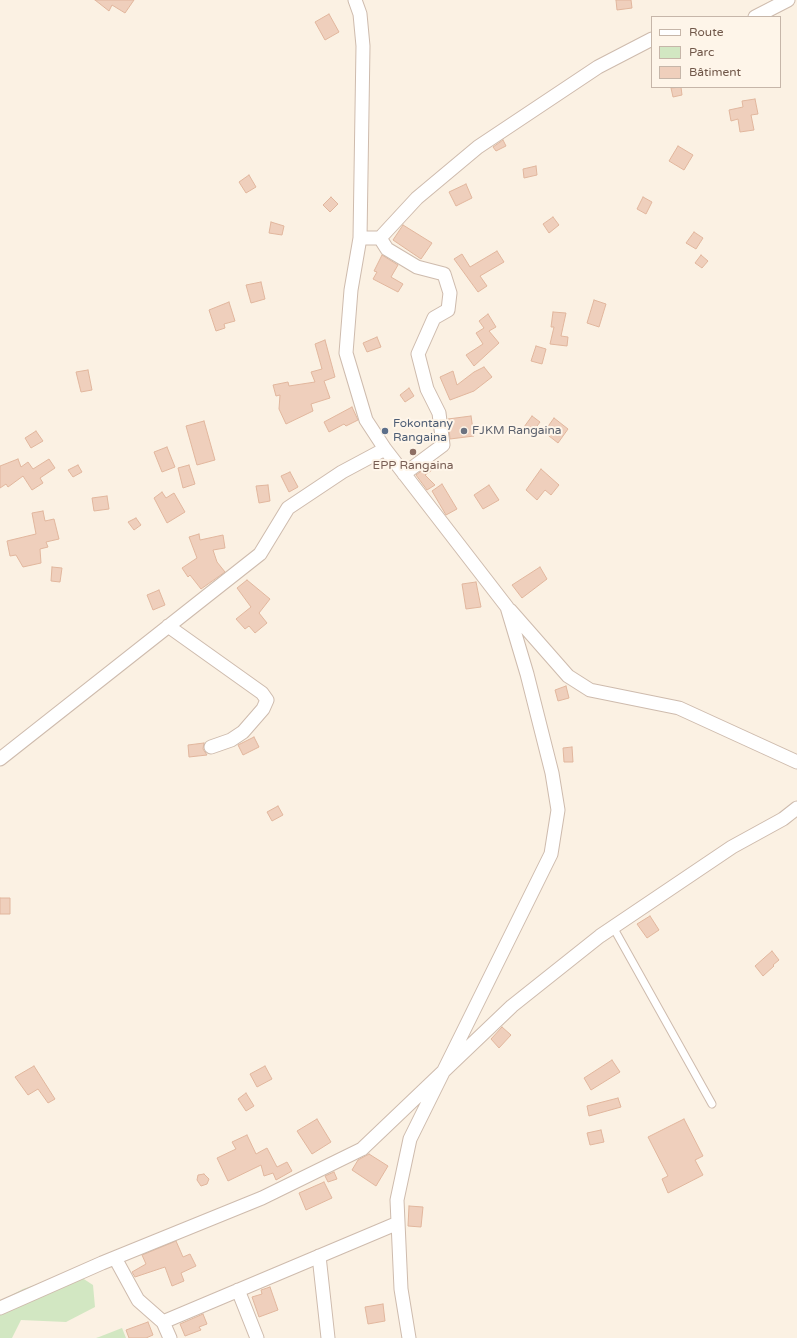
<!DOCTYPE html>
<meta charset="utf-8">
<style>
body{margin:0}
#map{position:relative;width:797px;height:1338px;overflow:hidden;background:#fbf1e3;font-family:"Varela Round",sans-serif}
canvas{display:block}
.legend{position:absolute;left:651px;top:16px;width:130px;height:72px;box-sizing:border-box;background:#fef5e9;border:1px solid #c6b6a9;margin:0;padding:5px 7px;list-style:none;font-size:12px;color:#71584a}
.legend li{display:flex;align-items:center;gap:8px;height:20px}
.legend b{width:20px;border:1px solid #c6b6a9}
</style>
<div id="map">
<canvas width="797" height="1338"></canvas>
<ul class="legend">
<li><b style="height:5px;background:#fff"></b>Route</li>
<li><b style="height:11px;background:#d2e7c2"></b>Parc</li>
<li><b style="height:11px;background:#efcfbc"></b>Bâtiment</li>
</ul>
</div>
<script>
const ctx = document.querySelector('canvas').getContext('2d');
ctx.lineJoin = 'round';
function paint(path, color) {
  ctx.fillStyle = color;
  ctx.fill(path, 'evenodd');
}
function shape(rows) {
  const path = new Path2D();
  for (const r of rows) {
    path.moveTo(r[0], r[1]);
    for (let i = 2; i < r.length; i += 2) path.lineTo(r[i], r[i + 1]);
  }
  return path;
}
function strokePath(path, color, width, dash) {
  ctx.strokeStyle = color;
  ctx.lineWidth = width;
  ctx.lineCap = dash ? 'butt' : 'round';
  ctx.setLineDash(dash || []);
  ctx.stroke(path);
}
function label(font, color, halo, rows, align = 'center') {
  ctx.font = font + ' "Varela Round",sans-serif';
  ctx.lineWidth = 4;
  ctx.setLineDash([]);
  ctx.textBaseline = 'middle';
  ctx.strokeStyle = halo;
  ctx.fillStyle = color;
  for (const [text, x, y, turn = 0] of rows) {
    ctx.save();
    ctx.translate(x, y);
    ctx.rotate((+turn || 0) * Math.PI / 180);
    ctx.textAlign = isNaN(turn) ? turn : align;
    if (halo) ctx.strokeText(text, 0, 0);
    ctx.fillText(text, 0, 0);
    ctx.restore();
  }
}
const green = shape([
 [73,1272,93,1285,95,1307,66,1322,21,1320,12,1338,0,1338,0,1301,23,1289],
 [122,1328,126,1338,96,1338,99,1337]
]);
const building = shape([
 [95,0,134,0,125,13,112,5,109,11,95,0],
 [616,0,631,0,632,8,617,10,616,0],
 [329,14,339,32,325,40,315,22,329,14],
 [681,87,682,95,673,97,671,88,681,87],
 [755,99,758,114,751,115,754,130,740,132,738,119,731,121,729,110,743,107,742,101,755,99],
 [503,140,506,146,496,151,493,147,503,140],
 [678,146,693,155,684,170,669,161,678,146],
 [536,166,537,175,524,178,523,169,536,166],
 [249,175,256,187,246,193,239,182,249,175],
 [466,184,472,198,456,206,449,192,466,184],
 [331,197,338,204,330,212,323,205,331,197],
 [643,197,652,202,646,214,637,209,643,197],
 [553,217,559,225,549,233,543,224,553,217],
 [271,222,284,226,282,235,269,233,271,222],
 [403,225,432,243,421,259,393,240,403,225],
 [694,232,703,238,696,249,686,243,694,232],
 [497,251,504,262,480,276,487,286,478,292,454,259,462,254,470,267,497,251],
 [382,255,398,265,391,277,403,284,398,292,373,279,377,272,374,271,382,255],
 [701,255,708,261,702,268,695,263,701,255],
 [261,282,265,299,251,303,246,285,261,282],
 [594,300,606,304,599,327,587,323,594,300],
 [229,302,235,321,224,324,225,328,216,331,209,310,229,302],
 [553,312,566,313,561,336,568,337,567,346,550,344,554,327,551,327,553,312],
 [488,314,496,327,489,331,499,343,474,366,466,355,483,344,476,333,484,328,479,321,488,314],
 [377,337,381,347,367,352,363,343,377,337],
 [325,340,335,377,324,381,330,398,311,404,313,411,286,424,279,409,280,395,276,396,273,385,288,382,289,386,315,382,311,372,322,369,315,344,325,340],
 [536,346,546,349,542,364,531,361,536,346],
 [484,367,492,377,474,391,450,400,440,377,453,371,457,385,474,372,484,367],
 [88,370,92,390,81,392,76,372,88,370],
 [409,388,414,396,405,402,400,395,409,388],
 [352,407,358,420,346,426,344,424,329,432,324,422,352,407],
 [471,416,474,436,450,439,448,419,471,416],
 [532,416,540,422,532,433,524,427,532,416],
 [554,418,568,429,558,443,544,432,554,418],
 [204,421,215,460,197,465,186,426,204,421],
 [36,431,43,441,31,448,25,438,36,431],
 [167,447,175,467,162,472,154,452,167,447],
 [18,459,21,467,28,462,33,469,49,459,55,468,40,478,43,483,32,490,23,476,8,487,6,484,0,488,0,466,18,459],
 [431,464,435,468,425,475,435,485,427,490,416,475,431,464],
 [78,465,82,472,73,477,68,470,78,465],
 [189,465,195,484,183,488,178,468,189,465],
 [541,469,559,485,551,495,545,490,537,500,526,490,541,469],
 [290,472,298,487,289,492,281,476,290,472],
 [442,484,457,509,446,515,432,491,442,484],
 [268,485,270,501,259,503,256,486,268,485],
 [489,485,499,500,483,509,474,495,489,485],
 [162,492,166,498,174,493,185,512,167,523,154,498,162,492],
 [107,496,109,509,94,511,92,498,107,496],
 [43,511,45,521,54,519,59,539,46,542,48,547,40,549,41,563,23,567,16,555,10,556,7,541,36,534,32,513,43,511],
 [136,518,141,525,134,530,128,522,136,518],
 [199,534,200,540,223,535,225,548,213,550,217,562,225,572,201,589,190,575,188,577,182,568,197,558,189,537,199,534],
 [52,567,62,568,60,582,51,581,52,567],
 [540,567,547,579,522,598,512,585,540,567],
 [247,580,270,599,259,613,267,623,255,633,249,626,245,629,236,619,251,607,237,588,247,580],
 [476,582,481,607,466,609,462,584,476,582],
 [159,590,165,605,153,610,147,595,159,590],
 [566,686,569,698,558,701,555,690,566,686],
 [254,737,259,747,243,755,238,745,254,737],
 [204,743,203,749,207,755,189,757,188,745,204,743],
 [572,747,573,762,564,762,563,748,572,747],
 [278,806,283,815,272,821,267,812,278,806],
 [0,898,10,898,10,914,0,914,0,898],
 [650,916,659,930,647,938,637,924,650,916],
 [772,951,779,960,773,965,774,966,763,976,755,966,772,951],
 [502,1027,511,1035,499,1048,491,1039,502,1027],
 [612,1060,620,1072,591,1090,584,1078,612,1060],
 [34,1066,55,1099,48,1103,38,1089,28,1095,15,1077,34,1066],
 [265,1066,272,1079,257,1087,250,1074,265,1066],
 [246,1093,254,1106,246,1111,238,1099,246,1093],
 [618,1098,621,1107,589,1116,587,1106,618,1098],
 [317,1119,331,1142,312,1154,297,1131,317,1119],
 [684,1119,703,1156,695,1160,703,1175,668,1193,662,1179,668,1176,648,1137,684,1119],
 [601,1130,604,1142,590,1145,587,1133,601,1130],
 [247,1135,256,1154,267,1148,277,1167,287,1162,292,1171,276,1180,273,1173,264,1176,261,1165,228,1181,217,1158,236,1149,232,1142,247,1135],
 [369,1154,388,1166,376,1186,352,1170,358,1160,369,1154],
 [334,1172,337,1179,328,1182,325,1176,334,1172],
 [204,1174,209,1179,207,1184,201,1186,197,1180,198,1175,204,1174],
 [324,1182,332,1198,306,1210,299,1193,324,1182],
 [409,1206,423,1207,421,1227,408,1226,409,1206],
 [176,1241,183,1257,190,1254,196,1266,181,1273,184,1281,172,1286,165,1267,135,1277,132,1272,146,1264,142,1255,176,1241],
 [270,1287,278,1310,259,1317,252,1297,262,1294,261,1290,270,1287],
 [383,1304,385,1321,368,1324,365,1307,383,1304],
 [203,1314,207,1324,199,1327,201,1330,185,1336,180,1324,203,1314],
 [148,1322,153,1335,146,1338,129,1338,126,1330,148,1322]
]);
const lane = shape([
 [613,927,712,1104]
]);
const street = shape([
 [355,0,360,14,363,46,360,238,351,290,346,353,366,420,385,449,507,607,527,674,552,773,558,810,551,854,410,1139,397,1200,401,1289,409,1338],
 [755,17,788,0],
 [360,238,380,238,417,198,478,147,598,67,652,39],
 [380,238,387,249,417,267,444,274,450,293,448,310,434,318,418,354,427,389,439,413,443,445,404,474],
 [510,610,568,676,590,690,679,708,797,762],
 [168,626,262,693,267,700,263,709,243,732,231,740,211,747],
 [0,759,260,554,288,508,342,472,385,449],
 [319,1256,328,1338],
 [115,1258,138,1300,163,1322],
 [238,1290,257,1338],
 [0,1308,102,1263,262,1198,362,1149,512,1006,600,936,732,847,783,819,797,808],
 [170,1338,163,1322,398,1223]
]);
const markers = [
 [385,431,4,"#5c6f8a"],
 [464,431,4,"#6b7280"],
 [413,452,4,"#8d6e63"]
];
const serviceNames = [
 ["Fokontany",393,424],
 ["Rangaina",393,438]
];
const worshipNames = [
 ["FJKM Rangaina",472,431]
];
const educationNames = [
 ["EPP Rangaina",413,466]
];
paint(green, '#d2e7c2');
paint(building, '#efcfbc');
strokePath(building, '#e1b69d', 1);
strokePath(lane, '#cebbad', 9);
strokePath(street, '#cebbad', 15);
strokePath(lane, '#fff', 7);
strokePath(street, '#fff', 13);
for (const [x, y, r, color] of markers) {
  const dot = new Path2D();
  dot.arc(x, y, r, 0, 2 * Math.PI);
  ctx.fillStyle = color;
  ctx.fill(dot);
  strokePath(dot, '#fef5e9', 1.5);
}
label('12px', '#4e5e75', '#fef5e9', serviceNames, 'left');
label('12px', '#5b616d', '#fef5e9', worshipNames, 'left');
label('12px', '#785e54', '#fef5e9', educationNames);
</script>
